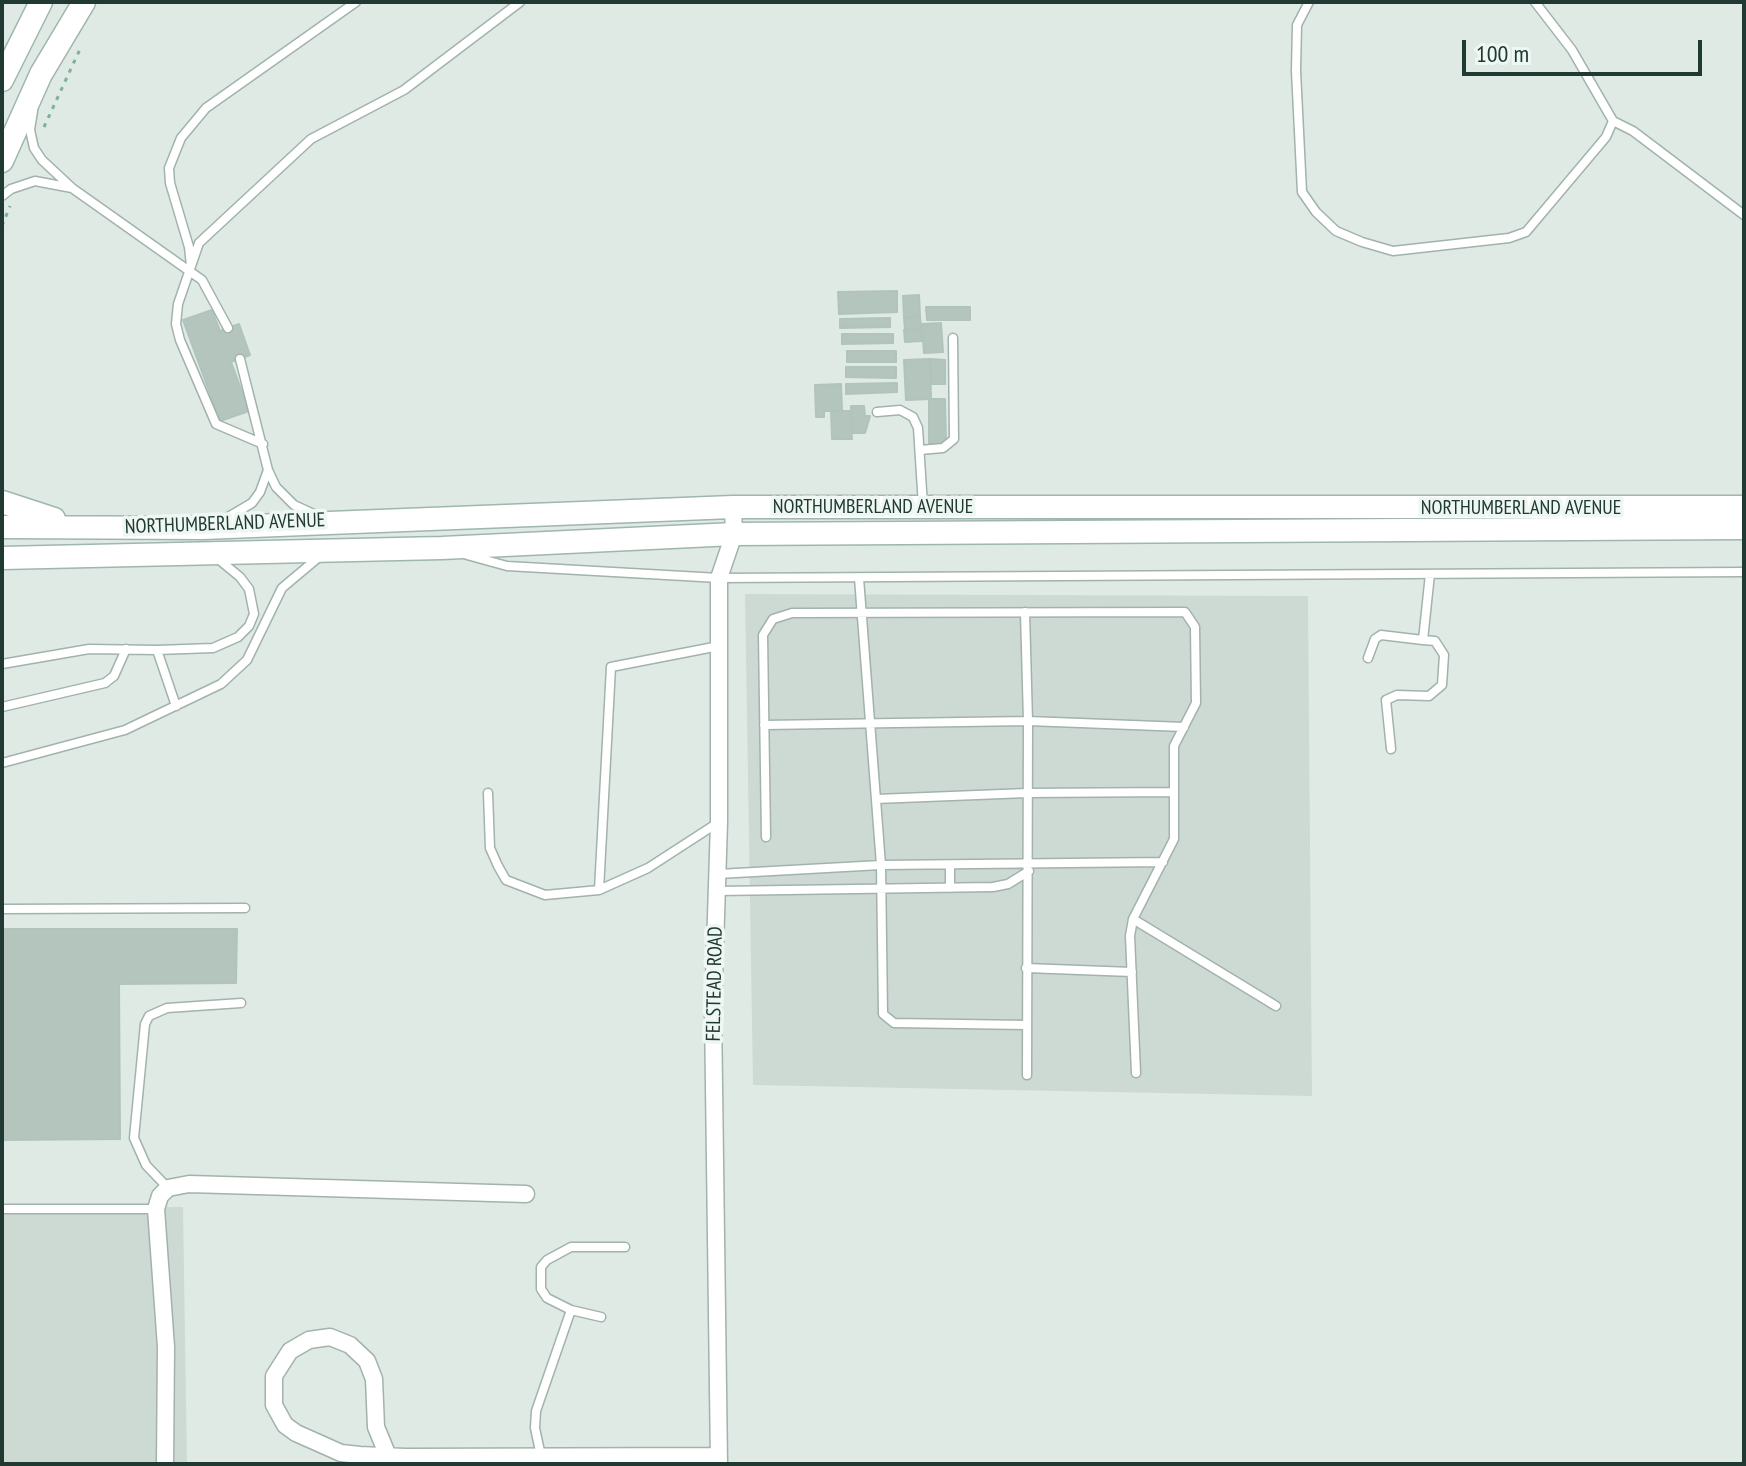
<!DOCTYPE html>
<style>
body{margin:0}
#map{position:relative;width:1746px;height:1466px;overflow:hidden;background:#dfeae5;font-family:"PT Sans Narrow",sans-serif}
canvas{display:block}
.frame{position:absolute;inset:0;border:4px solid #203a33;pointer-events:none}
.scale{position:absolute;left:1462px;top:40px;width:240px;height:36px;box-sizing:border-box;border:4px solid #203a33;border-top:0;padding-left:10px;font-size:24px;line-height:28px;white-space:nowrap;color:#203a33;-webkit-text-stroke:6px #eff7f3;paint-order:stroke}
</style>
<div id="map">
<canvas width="1746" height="1466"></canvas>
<div class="frame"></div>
<div class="scale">100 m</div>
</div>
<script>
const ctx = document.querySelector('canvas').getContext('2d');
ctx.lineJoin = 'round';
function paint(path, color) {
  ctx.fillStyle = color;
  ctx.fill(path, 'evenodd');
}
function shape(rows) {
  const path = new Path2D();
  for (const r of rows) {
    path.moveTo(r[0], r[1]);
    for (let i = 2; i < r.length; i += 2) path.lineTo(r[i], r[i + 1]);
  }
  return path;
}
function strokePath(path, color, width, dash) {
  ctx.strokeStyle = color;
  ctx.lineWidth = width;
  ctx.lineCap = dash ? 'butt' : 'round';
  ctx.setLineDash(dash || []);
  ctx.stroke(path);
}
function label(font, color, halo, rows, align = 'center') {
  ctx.font = font + ' "PT Sans Narrow",sans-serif';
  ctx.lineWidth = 7;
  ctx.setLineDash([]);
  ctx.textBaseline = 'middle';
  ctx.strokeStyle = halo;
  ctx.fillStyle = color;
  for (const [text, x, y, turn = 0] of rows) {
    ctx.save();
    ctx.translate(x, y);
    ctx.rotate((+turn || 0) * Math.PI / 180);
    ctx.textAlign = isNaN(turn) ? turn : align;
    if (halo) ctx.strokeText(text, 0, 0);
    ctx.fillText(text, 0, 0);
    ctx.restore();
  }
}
const built = shape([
 [745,594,1308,596,1312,1096,753,1085],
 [183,1207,187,1464,2,1464,2,1208]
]);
const building = shape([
 [897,291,897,312,839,314,838,292,897,291],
 [919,295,920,316,904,317,903,296,919,295],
 [926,307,970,307,970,320,927,320,926,307],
 [212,310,220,331,239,324,250,355,231,362,249,411,220,421,183,320,212,310],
 [920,317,921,328,905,329,904,318,920,317],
 [890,318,890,327,840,328,840,319,890,318],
 [941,323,943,352,924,353,922,324,941,323],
 [922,329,922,341,905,342,904,330,922,329],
 [842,334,893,334,893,343,842,344,842,334],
 [847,351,896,351,896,362,847,362,847,351],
 [930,359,931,399,906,400,904,360,930,359],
 [931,359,945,360,945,384,931,384,931,359],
 [846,367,896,367,896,378,846,377,846,367],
 [897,383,897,392,846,394,846,384,897,383],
 [841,384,842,411,824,411,824,417,816,417,815,385,841,384],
 [929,399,945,399,946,444,929,444,929,399],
 [851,406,864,406,865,416,870,416,865,433,852,433,851,406],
 [831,411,850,411,852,439,832,439,831,411],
 [2,929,237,929,236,983,119,984,120,1139,2,1140,2,929]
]);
const path = shape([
 [44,127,81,47],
 [2,226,10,206]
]);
const lane = shape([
 [1309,2,1297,25,1296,71,1302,192,1316,212,1336,231,1362,242,1393,251,1509,238,1526,232,1606,137,1613,121],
 [1535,2,1572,50,1613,121,1633,131,1744,215],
 [33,111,30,130,34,148,42,160,72,188,202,280,228,328],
 [2,196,11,189,35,181,72,188],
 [191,266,189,247,170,183,169,168,181,138,206,108,356,2],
 [240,359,268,470,276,487,294,505,320,517],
 [877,412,900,410,913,417,918,428,923,506],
 [263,444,216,424,180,340,176,324,178,304,199,243,311,139,404,90,520,2],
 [920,450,943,448,954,439,953,338],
 [223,520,252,503,260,492,268,470],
 [467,555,507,566,719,578,1744,572],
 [859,578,881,865,883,1014,894,1023,1027,1025],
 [1025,612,1028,721,1027,1075],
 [157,650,213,648,238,637,249,626,254,614,249,589,240,577,217,558],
 [1368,658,1375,639,1381,635,1423,640,1430,574],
 [2,664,89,649,157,650,176,706],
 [2,707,105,683,114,676,126,649],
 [764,725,1028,721,1184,727],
 [1391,749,1386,700,1397,695,1429,696,1442,685,1444,655,1435,641,1423,640],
 [2,763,125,730,221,684,247,660,282,588,319,557],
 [488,793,490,848,498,866,506,880,545,895,599,890,648,868,719,822],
 [876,799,1027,793,1174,792],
 [766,837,763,635,773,619,792,613,1185,612,1195,627,1196,703,1174,746,1174,839,1133,919,1130,936,1136,1073],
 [950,865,950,888],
 [718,874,881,865,1163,862],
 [599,890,611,667,719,646],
 [718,891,993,887,1008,884,1029,871],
 [2,909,245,908],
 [1133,919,1276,1006],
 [1026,968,1132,972],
 [168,1188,146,1165,134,1138,145,1024,149,1016,167,1008,241,1003],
 [2,1209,155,1209],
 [571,1310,601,1317],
 [541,1456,535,1428,536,1411,571,1310,547,1298,541,1289,541,1267,547,1260,571,1247,625,1247]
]);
const street = shape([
 [388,1456,376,1427,374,1379,367,1361,350,1345,330,1337,309,1340,290,1351,274,1376,274,1405,285,1425,296,1433,341,1453,360,1455,405,1457,719,1456],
 [165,1464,166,1347,156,1209,160,1196,168,1188,189,1184,526,1194],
 [719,1464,713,1011,719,822,719,578,734,534,733,507]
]);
const secondary = shape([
 [2,80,41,2],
 [2,161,41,74,84,2],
 [2,502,54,519],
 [2,527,203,528,733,507,1744,507],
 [2,558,442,548,734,534,1744,528]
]);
const streetNames = [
 ["NORTHUMBERLAND AVENUE",873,507],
 ["NORTHUMBERLAND AVENUE",1521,508],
 ["NORTHUMBERLAND AVENUE",225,524,-2],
 ["FELSTEAD ROAD",715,984,-89]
];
paint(built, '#cddad4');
paint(building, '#b4c5be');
strokePath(building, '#b1c4bc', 2);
strokePath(lane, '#a2b2ac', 11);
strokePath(street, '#a2b2ac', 19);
strokePath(secondary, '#9eb6ae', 25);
strokePath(path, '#7eafa0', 3, [4, 6]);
strokePath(lane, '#fff', 8);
strokePath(street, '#fff', 16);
strokePath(secondary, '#fff', 22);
label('20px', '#203a33', '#eff7f3', streetNames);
</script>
